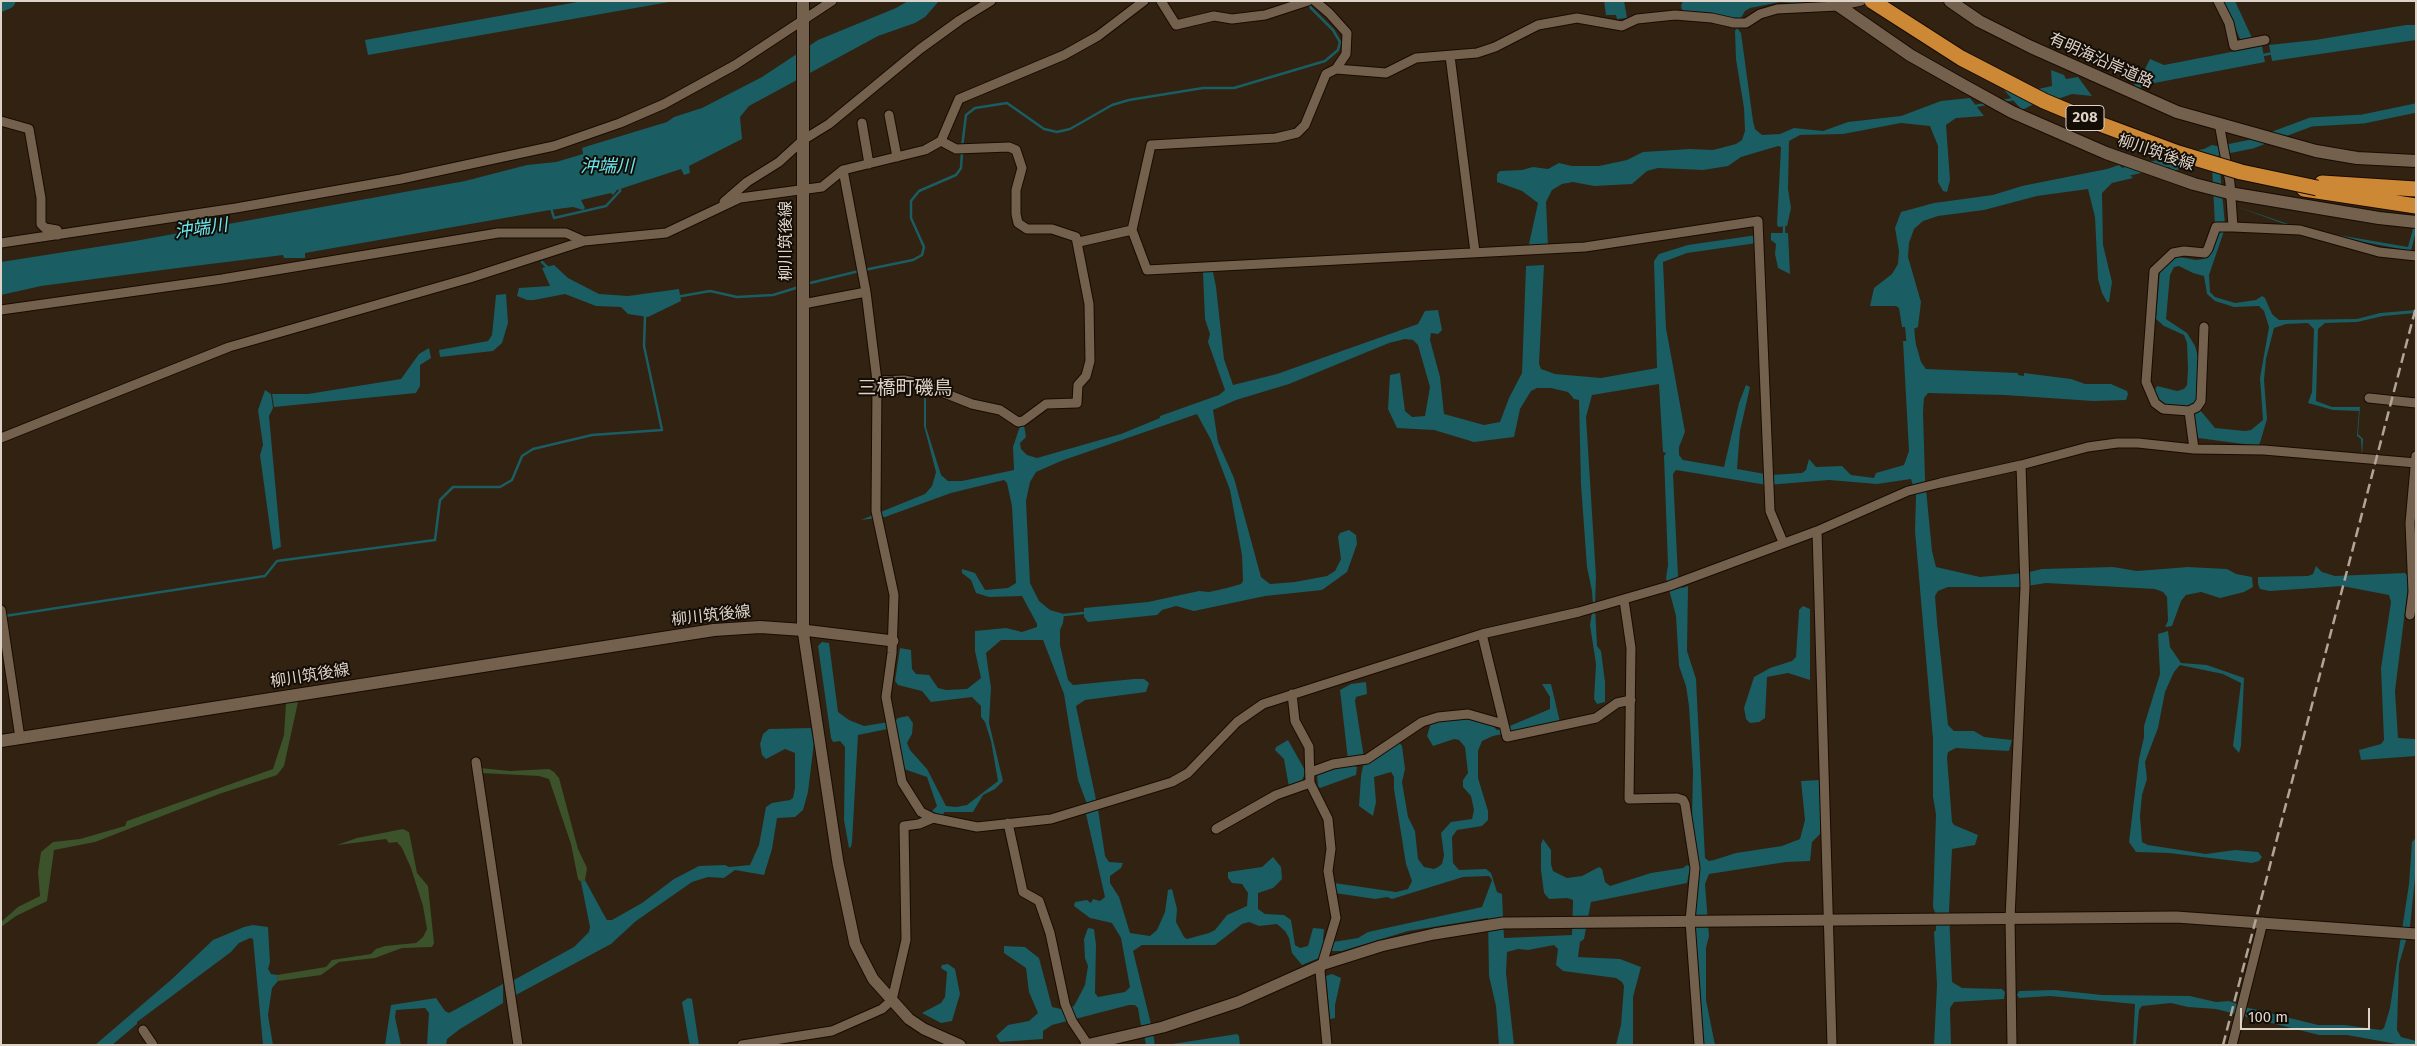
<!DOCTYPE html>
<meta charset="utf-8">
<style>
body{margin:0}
#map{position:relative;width:2417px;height:1046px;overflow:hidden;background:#312211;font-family:"Fira Sans",sans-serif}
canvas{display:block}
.frame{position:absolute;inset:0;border:2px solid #ded3c9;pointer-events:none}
.scale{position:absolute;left:2240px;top:1008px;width:130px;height:22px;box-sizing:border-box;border:2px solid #ded3c9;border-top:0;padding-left:6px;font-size:15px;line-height:18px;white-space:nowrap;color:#ded3c9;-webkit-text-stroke:4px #140d06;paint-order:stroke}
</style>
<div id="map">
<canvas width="2417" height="1046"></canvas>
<div class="frame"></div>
<div class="scale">100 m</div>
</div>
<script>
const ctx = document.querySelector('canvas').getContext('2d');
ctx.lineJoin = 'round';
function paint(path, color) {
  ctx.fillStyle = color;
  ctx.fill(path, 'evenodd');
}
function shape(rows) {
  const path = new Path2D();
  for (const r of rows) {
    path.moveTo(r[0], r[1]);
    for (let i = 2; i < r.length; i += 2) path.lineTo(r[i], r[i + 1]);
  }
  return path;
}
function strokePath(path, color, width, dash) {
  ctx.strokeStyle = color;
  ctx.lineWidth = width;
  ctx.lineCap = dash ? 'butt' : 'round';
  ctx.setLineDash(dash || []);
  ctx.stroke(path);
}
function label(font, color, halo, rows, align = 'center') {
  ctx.font = font + ' "Fira Sans","Noto Sans JP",sans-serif';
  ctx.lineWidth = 4;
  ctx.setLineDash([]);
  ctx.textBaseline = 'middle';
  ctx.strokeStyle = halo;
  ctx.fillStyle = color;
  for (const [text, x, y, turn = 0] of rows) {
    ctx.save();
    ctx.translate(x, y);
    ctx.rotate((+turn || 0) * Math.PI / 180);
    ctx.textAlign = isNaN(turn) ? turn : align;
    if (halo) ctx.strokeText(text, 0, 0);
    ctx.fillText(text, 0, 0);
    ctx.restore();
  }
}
const green = shape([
 [298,702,284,766,277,775,219,794,95,842,54,850,47,901,16,916,1,927,1,922,18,907,40,896,38,872,41,852,53,842,80,839,125,826,127,821,273,769,284,735,286,703],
 [480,768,510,771,549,769,554,772,559,778,578,849,587,868,585,880,581,882,578,879,571,844,549,779,539,776,481,773],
 [403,829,409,832,417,873,428,886,434,943,432,947,402,948,375,958,339,962,321,975,278,981,277,975,326,967,332,960,371,954,376,949,385,946,416,943,423,937,427,929,423,906,411,868,402,848,397,842,389,843,386,839,337,845,357,838]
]);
const water = shape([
 [583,1,675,1,368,55,365,40],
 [908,1,939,1,925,17,915,23,878,36,749,106,740,117,742,139,689,166,690,173,684,175,681,169,617,190,613,195,611,193,581,200,585,208,583,210,573,207,550,210,305,253,305,258,284,258,283,255,170,269,41,286,1,295,1,262,135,241,465,181,527,165,556,162,583,154,582,148,588,146,667,122,674,117,702,108,762,77,818,40,896,8],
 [1604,1,1624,1,1627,18,1617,19,1616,15,1606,15],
 [1683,1,1816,1,1817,5,1780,2,1750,8,1745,11,1739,21,1683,13,1681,6],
 [2224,1,2235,1,2253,40,2240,39],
 [2406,25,2416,25,2416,40,2272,61,2269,45,2315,40],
 [1737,28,1741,33,1753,121,1755,129,1762,135,1780,134,1794,128,1823,131,1848,122,1901,116,1941,101,1970,98,1984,116,1956,118,1946,125,1950,180,1947,192,1943,191,1938,182,1938,146,1930,126,1901,123,1843,134,1800,135,1789,141,1788,189,1791,208,1787,226,1778,227,1777,224,1781,147,1778,146,1741,157,1728,166,1703,170,1658,168,1647,171,1632,184,1594,186,1573,182,1562,184,1552,190,1546,202,1548,246,1542,255,1530,255,1529,244,1538,203,1522,191,1497,182,1497,174,1500,171,1522,170,1533,167,1548,169,1559,163,1572,166,1599,166,1627,160,1643,152,1690,149,1713,150,1736,144,1742,140,1745,131,1744,108,1736,59,1735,31],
 [2262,46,2265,62,2149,84,2140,88,2137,89,2125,71,2125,68,2145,69,2150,59,2164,65],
 [2051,70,2064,75,2066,79,2078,77,2092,96,2072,94,2052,101,2036,103,2022,110,2004,90,2024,92,2052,86],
 [2212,145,2217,146,2219,159,2225,225,2215,225,2212,167,2197,164,2173,171,2160,158,2204,149],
 [2119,165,2133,178,2112,183,2102,193,2103,245,2112,282,2109,302,2107,302,2102,293,2098,279,2095,217,2088,189,2037,196,1984,210,1938,216,1923,221,1914,229,1909,243,1908,257,1921,302,1918,327,1909,331,1906,327,1902,327,1899,308,1896,306,1870,306,1874,288,1892,274,1898,264,1899,251,1895,228,1901,212,1934,203,1993,195,2022,186,2107,169],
 [2235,206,2303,229,2408,247,2416,218,2416,231,2411,251,2301,230],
 [2224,231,2209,275,2210,292,2215,297,2235,303,2256,300,2262,296,2265,298,2272,314,2279,320,2357,319,2380,313,2416,310,2416,313,2383,316,2357,322,2325,323,2318,329,2316,401,2332,407,2360,407,2358,434,2363,439,2362,456,2361,439,2357,436,2359,411,2333,410,2308,403,2312,392,2314,329,2308,323,2286,324,2274,328,2266,359,2264,380,2267,419,2259,446,2198,438,2194,417,2195,413,2200,410,2215,428,2245,431,2251,430,2263,420,2260,378,2269,327,2264,311,2259,306,2234,307,2215,301,2207,294,2204,276,2193,273,2179,266,2174,267,2170,275,2166,319,2187,333,2195,346,2199,360,2196,400,2191,406,2184,406,2165,404,2158,400,2154,391,2157,386,2177,391,2184,389,2187,385,2188,369,2187,343,2184,335,2164,326,2156,319,2160,270,2170,260,2179,257,2196,260,2204,259,2218,232],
 [1771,233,1788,233,1790,274,1778,268,1775,254,1776,244,1771,240],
 [1757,235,1757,243,1687,253,1663,262,1666,328,1685,432,1679,447,1679,455,1683,460,1724,467,1739,403,1746,385,1750,387,1740,431,1737,469,1771,475,1802,473,1806,470,1809,459,1816,467,1842,466,1851,475,1874,478,1876,473,1904,465,1909,451,1903,341,1915,341,1921,362,1926,369,2018,373,2018,375,2024,376,2024,373,2071,379,2085,384,2111,384,2127,391,2128,394,2126,400,2093,401,2005,395,1928,393,1924,398,1923,412,1925,479,1932,551,1936,567,1980,577,2025,573,2042,569,2113,567,2137,571,2188,567,2227,569,2236,574,2252,577,2253,587,2244,592,2220,598,2201,592,2186,595,2181,601,2172,626,2165,627,2168,621,2167,597,2163,592,2155,589,2046,583,2021,587,1948,587,1938,591,1935,596,1937,622,1948,725,1954,731,1974,731,1984,737,2012,740,2009,751,1956,748,1948,752,1947,757,1952,822,1954,825,1978,835,1975,845,1952,849,1949,911,1952,982,1962,988,2002,989,2005,992,2004,999,1954,1002,1950,1008,1951,1045,1934,1045,1937,985,1934,932,1936,930,1936,915,1933,907,1936,814,1933,797,1933,739,1915,531,1916,496,1911,479,1877,484,1829,480,1767,485,1676,470,1673,474,1678,576,1682,588,1688,586,1687,651,1696,679,1705,858,1709,861,1714,860,1736,853,1782,846,1800,839,1805,820,1801,781,1820,780,1820,834,1812,842,1810,861,1786,862,1709,874,1705,884,1709,936,1706,948,1706,1000,1715,1045,1700,1045,1693,903,1697,876,1689,873,1687,883,1591,902,1584,939,1580,942,1578,957,1620,959,1641,967,1633,997,1633,1045,1616,1045,1621,1025,1624,986,1622,982,1616,978,1563,971,1556,965,1558,949,1554,945,1528,950,1518,949,1507,952,1506,973,1514,1045,1499,1045,1496,1006,1489,976,1488,918,1408,931,1342,951,1322,951,1319,958,1302,965,1292,953,1289,938,1285,931,1277,924,1259,926,1249,922,1242,924,1215,945,1142,945,1133,951,1151,1024,1141,1026,1138,1008,1135,1005,1129,1005,1052,1025,1043,1031,1043,1039,1000,1042,996,1036,1008,1025,1029,1021,1038,1013,1029,992,1026,968,1004,953,1004,946,1025,947,1039,958,1052,1007,1065,1010,1074,1006,1085,985,1088,966,1085,958,1084,939,1088,928,1094,929,1096,945,1095,993,1098,997,1125,992,1130,987,1121,938,1112,923,1090,918,1074,906,1075,902,1087,900,1091,903,1093,899,1100,901,1105,897,1086,814,1090,812,1078,780,1064,694,1043,640,1001,640,986,653,991,688,989,723,1003,781,995,789,983,795,973,812,944,812,943,817,932,811,937,806,927,777,904,769,897,727,858,735,852,842,851,847,849,848,844,820,845,747,840,741,833,742,831,738,818,646,822,642,829,643,838,712,849,720,864,726,895,721,898,718,908,716,913,723,912,734,907,743,910,750,927,769,946,806,956,807,967,805,998,781,991,741,985,722,981,717,981,706,972,697,931,702,922,691,898,685,895,681,900,648,911,650,912,669,916,674,929,675,938,688,946,690,967,689,981,678,975,651,975,631,1006,628,1022,632,1037,627,1037,624,1022,596,989,597,976,593,971,580,962,573,962,569,975,573,985,590,1008,588,1016,583,1012,506,1007,483,1004,480,951,493,885,517,861,520,925,494,932,486,936,472,924,426,924,398,926,397,926,427,941,475,948,481,962,481,1014,470,1013,447,1020,426,1024,425,1026,437,1020,443,1021,449,1027,455,1037,458,1121,434,1160,418,1160,416,1219,395,1225,390,1208,342,1210,334,1205,319,1203,273,1205,267,1212,267,1216,287,1224,359,1233,385,1277,374,1418,324,1425,311,1438,310,1442,330,1438,334,1431,333,1430,340,1440,377,1444,414,1484,425,1500,422,1509,398,1522,373,1526,266,1544,265,1539,364,1541,369,1555,374,1601,378,1657,368,1654,261,1659,254,1688,245],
 [1405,339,1413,340,1418,345,1430,387,1425,416,1412,417,1405,411,1400,373,1390,375,1388,409,1397,428,1434,430,1474,442,1514,437,1520,409,1531,391,1537,388,1551,388,1568,392,1574,399,1579,400,1581,485,1587,567,1592,591,1593,606,1590,625,1596,664,1594,699,1597,704,1605,702,1605,682,1601,651,1597,646,1595,607,1596,577,1586,417,1592,395,1659,384,1663,452,1666,453,1664,456,1668,565,1666,578,1676,616,1679,666,1686,686,1689,706,1693,771,1692,818,1698,870,1687,865,1683,868,1651,873,1610,886,1605,882,1602,869,1599,867,1582,876,1567,878,1553,871,1551,864,1551,850,1543,839,1541,844,1541,870,1544,893,1549,899,1567,898,1573,900,1572,935,1504,938,1502,894,1497,892,1491,873,1486,869,1459,870,1453,863,1452,837,1457,830,1482,826,1488,820,1488,811,1478,778,1478,751,1482,741,1493,736,1560,722,1551,684,1542,684,1550,697,1550,709,1505,728,1497,730,1488,721,1454,718,1431,723,1427,736,1433,746,1454,739,1459,740,1465,747,1468,773,1463,780,1463,787,1471,796,1474,810,1472,819,1451,822,1441,833,1444,855,1442,864,1438,867,1434,869,1424,867,1418,859,1415,831,1408,817,1402,782,1405,769,1402,746,1399,742,1363,766,1361,776,1359,806,1373,816,1376,802,1374,777,1391,772,1394,777,1394,789,1406,864,1412,881,1408,889,1396,892,1334,883,1335,893,1375,899,1387,897,1392,899,1463,877,1489,876,1492,880,1482,907,1368,932,1358,938,1333,942,1323,940,1324,929,1313,928,1308,946,1300,948,1295,945,1291,920,1284,915,1265,914,1258,909,1258,893,1273,888,1282,879,1281,867,1273,857,1262,867,1228,872,1228,878,1232,883,1242,884,1248,893,1247,906,1227,915,1215,930,1209,933,1187,939,1184,937,1176,922,1177,909,1172,889,1168,890,1165,912,1157,930,1150,936,1130,933,1119,897,1110,883,1110,876,1121,868,1123,863,1109,862,1105,856,1098,809,1076,706,1085,700,1146,692,1149,683,1144,679,1134,679,1073,685,1068,680,1060,645,1060,630,1063,623,1064,614,1050,610,1039,601,1030,583,1026,501,1030,482,1036,472,1061,461,1197,414,1211,440,1230,490,1242,555,1243,581,1241,584,1227,588,1209,592,1199,591,1148,602,1084,608,1084,617,1088,622,1157,615,1162,610,1176,606,1194,611,1265,596,1322,590,1347,572,1357,544,1356,535,1349,530,1340,533,1338,537,1341,559,1335,571,1327,576,1295,582,1270,584,1266,581,1261,577,1234,478,1218,442,1213,410,1236,400,1289,384,1389,343],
 [554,265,568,278,599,294,628,296,679,289,681,301,648,317,628,314,621,307,596,306,565,294,534,300,527,300,517,296,519,288,550,286,542,268],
 [506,294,508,323,502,343,493,351,440,357,439,350,488,341,492,335,496,295],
 [429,348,431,358,420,365,420,386,416,393,274,407,272,394,308,394,401,379,419,354],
 [265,390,271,394,273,408,269,416,281,547,273,550,260,455,263,445,258,410],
 [2316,566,2322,572,2335,576,2405,573,2416,585,2408,587,2395,691,2398,738,2415,739,2416,736,2416,756,2361,760,2359,750,2381,744,2384,740,2381,668,2391,602,2389,595,2342,586,2270,591,2260,589,2258,584,2258,577,2308,576,2313,574],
 [1803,606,1810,609,1810,680,1788,673,1767,677,1765,718,1759,722,1750,723,1746,719,1744,708,1754,677,1770,668,1792,661,1796,657,1799,610],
 [2168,631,2170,647,2181,663,2207,665,2244,678,2241,746,2239,753,2233,746,2241,683,2223,674,2180,665,2174,672,2165,692,2158,728,2145,762,2147,779,2142,795,2140,816,2142,842,2148,845,2206,854,2235,850,2258,852,2262,857,2259,861,2252,863,2169,853,2136,852,2129,842,2139,759,2144,737,2144,726,2160,674,2158,634],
 [1366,682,1367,694,1356,697,1355,701,1364,758,1348,760,1340,690,1351,684],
 [811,728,814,742,808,792,803,810,795,817,777,818,772,849,764,875,735,870,724,878,708,877,692,882,636,921,611,944,514,996,512,981,574,947,589,932,590,927,581,882,585,880,604,915,607,920,612,920,642,903,674,879,699,866,725,865,729,867,750,865,759,845,766,807,772,803,790,800,793,798,795,788,795,753,785,749,766,759,762,755,760,744,763,734,769,729],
 [1288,740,1306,772,1301,782,1289,787,1284,759,1275,750,1276,747],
 [1350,765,1357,767,1356,775,1320,788,1318,786,1317,774,1323,769],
 [2416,838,2416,868,2410,927,2399,964,2397,1030,2401,1037,2416,1041,2416,1045,2402,1045,2347,1035,2319,1035,2216,1009,2188,1007,2171,1003,2142,1006,2139,1010,2136,1045,2133,1045,2135,1004,2050,996,2019,998,2017,995,2019,991,2055,990,2102,995,2190,996,2216,1002,2229,1001,2245,1007,2318,1025,2345,1025,2381,1030,2384,1028,2390,1008,2409,884,2412,842],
 [253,925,268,927,270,962,268,969,271,974,277,975,278,981,272,988,268,1015,273,1045,263,1045,253,939,250,938,239,943,231,952,137,1022,137,1024,112,1045,95,1045,172,979,213,940,244,927],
 [948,964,955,969,960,994,952,1021,941,1023,922,1013,941,1003,945,997,947,972,941,968,942,965],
 [1332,974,1341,978,1335,1005,1335,1018,1330,1019,1326,976],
 [503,984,503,1003,460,1029,447,1039,446,1045,427,1045,429,1013,425,1008,396,1010,395,1017,401,1045,385,1045,391,1005,436,998,445,1011,449,1013],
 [688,998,692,999,699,1045,690,1045,689,1042,682,1002],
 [1237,1034,1239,1036,1240,1045,1166,1045]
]);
const stream = shape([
 [2263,55,2274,53],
 [2002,101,2014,99],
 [1975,106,1986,104],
 [962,147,966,115,975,108,1007,103,1044,129,1057,132,1070,129,1112,105,1129,100,1203,88,1234,88,1325,61,1338,50,1340,42,1333,30,1311,8,1309,3],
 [551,208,554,218,606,206,620,191,620,187],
 [1784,223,1784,235],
 [542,262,549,269],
 [864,270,913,260,922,255,924,247,911,218,911,201,919,191,956,175,961,168,962,152],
 [806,284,859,271],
 [676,297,710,291,737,297,773,295,799,287],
 [1064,615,1083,613],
 [5,616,265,576,277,561,435,540,440,500,453,487,500,487,512,480,522,456,533,449,592,435,662,430,644,346,645,316]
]);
const canal = shape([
 [2207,153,2252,144,2311,122,2363,119,2416,108],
 [2115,174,2175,161],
 [1909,321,1912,353],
 [1147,1026,1150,1042]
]);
const river = shape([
 [1,4,8,1]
]);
const minor = shape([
 [1161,1,1176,25,1214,16,1232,19,1265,15,1308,1],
 [1315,1,1329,13,1347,33,1346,54,1336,69,1326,74,1305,125,1297,133,1276,138,1151,145,1132,230,1147,270,1585,247,1758,221,1770,511,1783,542],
 [2218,1,2229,23,2234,46,2265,40],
 [1450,56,1475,252],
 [1336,69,1386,73,1416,58,1477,53,1495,47,1538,25,1577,18,1622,26,1637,19,1675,15,1712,18,1734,23,1746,23,1760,14,1777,9,1838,6,1861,1],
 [889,115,897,157],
 [1,121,29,129,41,198,41,224,45,228,57,230,58,235],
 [862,123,869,164],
 [2219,123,2230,183,2233,227,2300,230,2379,252,2416,256],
 [843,170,866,292,877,381,876,511,894,595,892,653,886,697,902,782,921,812,933,818,977,827,1051,819,1172,782,1188,773,1237,722,1263,704,1482,634,1579,612,1669,586,1817,531,1908,491,1940,483,2021,465,2088,447,2117,443,2138,443,2194,449,2264,450,2416,463],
 [724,202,747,182,779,162,803,140,829,124,920,49,960,20,991,1],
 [1079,242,1132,230],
 [1,243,236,208,401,179,554,146,620,123,664,104,735,65,832,1],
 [803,304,866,292],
 [1,310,222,279,498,233,566,233,584,241],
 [877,381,904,380,919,383,972,404,1000,410,1018,422,1023,421,1046,404,1077,403,1078,385,1086,376,1090,361,1089,304,1076,237,1052,229,1027,229,1018,223,1016,214,1016,190,1022,168,1016,150,1009,147,956,149,941,141],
 [2369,398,2416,403],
 [2189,411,2197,407,2201,401,2204,327],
 [1,438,229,347,470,278,584,241,666,233,740,198,822,187,843,170,925,150,941,141,959,99,1064,55,1098,36,1144,1],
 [2194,449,2189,411,2163,409,2155,403,2146,382,2154,271,2173,253,2184,251,2205,253,2208,249,2216,227,2233,227],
 [1817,531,1832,1045],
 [1624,600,1631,648,1629,799,1677,798,1683,800,1685,804,1695,868,1690,921,1699,1045],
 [1,610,20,738],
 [2410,615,2413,592,2410,523,2416,456],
 [1482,634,1507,737,1596,718,1617,703,1631,700],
 [1292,694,1295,721,1309,747,1310,783,1328,819,1331,849,1328,871,1336,918,1320,971,1327,1045],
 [476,762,518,1045],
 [1311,772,1333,764,1367,759,1422,722,1438,717,1468,714,1503,724],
 [1008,823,1023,892,1039,901,1050,933,1065,1004,1072,1021,1088,1045],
 [1216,829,1276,795,1310,783],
 [143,1030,153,1045],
 [742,1045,832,1031,882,1009,892,1000,906,940,904,826,919,824,933,818],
 [2012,1045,2010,918,2025,587,2021,465],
 [2232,1045,2263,922]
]);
const tertiary = shape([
 [893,641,803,630,838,863,855,944,873,979,909,1019,924,1029,960,1045],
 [1086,1045,1163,1027,1238,1002,1321,965,1381,946,1434,934,1503,923,2176,917,2416,934]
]);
const secondary = shape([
 [1832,1,1910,55,1963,85,2012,112,2106,153,2194,184,2229,193,2379,218,2416,222],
 [1950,1,1979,21,2031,47,2177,112,2316,151,2357,158,2416,161],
 [1,741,714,630,760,627,803,630,803,1]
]);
const motorway = shape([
 [2322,183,2416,189],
 [2304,189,2416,206]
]);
const rail = shape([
 [2223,1045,2416,307]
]);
const motorwayBridge = shape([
 [1872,1,1961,58,2044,101,2092,121,2178,153,2241,172,2317,188]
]);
const shields = [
 [2085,118,38]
];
const shieldNames = [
 ["208",2085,118]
];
const streetNames = [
 ["有明海沿岸道路",2101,61,24],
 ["柳川筑後線",2156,153,19],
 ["柳川筑後線",787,241,-90],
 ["柳川筑後線",711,616,-6],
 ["柳川筑後線",310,676,-9]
];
const waterNames = [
 ["沖端川",607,167],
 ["沖端川",201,229,-8]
];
const quarterNames = [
 ["三橋町磯鳥",905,389]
];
paint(green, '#3b522b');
paint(water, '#1a5d62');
strokePath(stream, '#1a5d62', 2.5);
strokePath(canal, '#1a5d62', 9);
strokePath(river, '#1a5d62', 15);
strokePath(minor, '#190b00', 11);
strokePath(tertiary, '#190b00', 13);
strokePath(secondary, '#190b00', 14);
strokePath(motorway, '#190b00', 17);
strokePath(minor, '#73614e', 9);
strokePath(tertiary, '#73614e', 11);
strokePath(secondary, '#73614e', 12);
strokePath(motorway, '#cd8836', 15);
strokePath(rail, '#b1a599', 2.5, [10, 5]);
strokePath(motorwayBridge, '#190b00', 17, []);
strokePath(motorwayBridge, '#cd8836', 15);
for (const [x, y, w] of shields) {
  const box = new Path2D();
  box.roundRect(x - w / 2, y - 12.5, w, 25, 4);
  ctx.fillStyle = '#140d06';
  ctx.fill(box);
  strokePath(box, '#ded3c9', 1);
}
label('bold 15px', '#ded3c9', null, shieldNames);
label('16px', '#ded3c9', '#140d06', streetNames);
label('italic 18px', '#6be9f3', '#140d06', waterNames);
label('19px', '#ded3c9', '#140d06', quarterNames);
</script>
